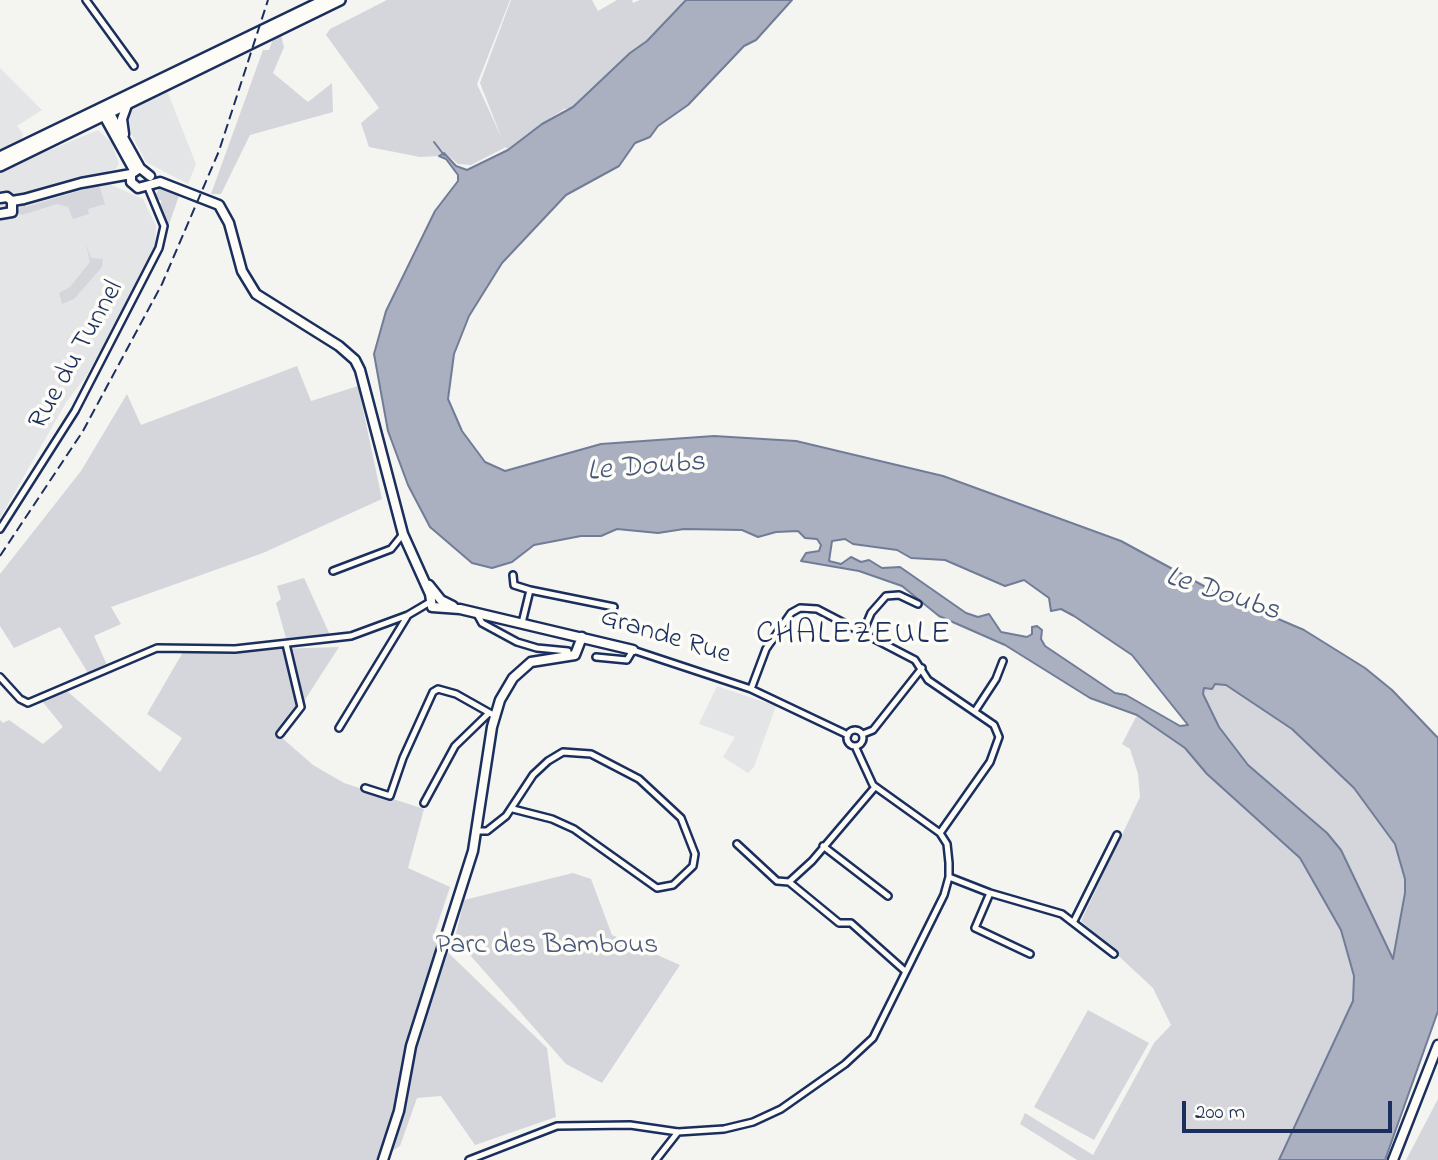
<!DOCTYPE html>
<style>
body{margin:0}
#map{position:relative;width:1438px;height:1160px;overflow:hidden;background:#f4f4f1;font-family:"Indie Flower",sans-serif}
canvas{display:block}
.scale{position:absolute;left:1182px;top:1101px;width:210px;height:32px;box-sizing:border-box;border:4px solid #1b2f5e;border-top:0;padding-left:9px;font-size:21px;line-height:24px;white-space:nowrap;color:#1b2f5e;-webkit-text-stroke:5px #fdfcf7;paint-order:stroke}
</style>
<div id="map">
<canvas width="1438" height="1160"></canvas>
<div class="scale">200 m</div>
</div>
<script>
const ctx = document.querySelector('canvas').getContext('2d');
ctx.lineJoin = 'round';
function paint(path, color) {
  ctx.fillStyle = color;
  ctx.fill(path, 'evenodd');
}
function shape(rows) {
  const path = new Path2D();
  for (const r of rows) {
    if (r.length === 3) {
      path.moveTo(r[0] + r[2], r[1]);
      path.arc(r[0], r[1], r[2], 0, 2 * Math.PI);
      continue;
    }
    path.moveTo(r[0], r[1]);
    for (let i = 2; i < r.length; i += 2) path.lineTo(r[i], r[i + 1]);
  }
  return path;
}
function strokePath(path, color, width, dash) {
  ctx.strokeStyle = color;
  ctx.lineWidth = width;
  ctx.lineCap = dash ? 'butt' : 'round';
  ctx.setLineDash(dash || []);
  ctx.stroke(path);
}
function label(font, color, halo, rows, align = 'center') {
  ctx.font = font + ' "Indie Flower",sans-serif';
  ctx.lineWidth = 7;
  ctx.setLineDash([]);
  ctx.textBaseline = 'middle';
  ctx.strokeStyle = halo;
  ctx.fillStyle = color;
  for (const [text, x, y, turn = 0] of rows) {
    ctx.save();
    ctx.translate(x, y);
    ctx.rotate((+turn || 0) * Math.PI / 180);
    ctx.textAlign = isNaN(turn) ? turn : align;
    if (halo) ctx.strokeText(text, 0, 0);
    ctx.fillText(text, 0, 0);
    ctx.restore();
  }
}
const built = shape([
 [0,68,42,110,17,126,23,134,21,140,0,150],
 [166,88,196,164,188,184,146,162,126,124,128,111,134,104],
 [98,130,112,143,119,164,116,169,107,171,109,184,143,199,156,226,155,246,119,319,85,378,67,401,0,518,0,171],
 [717,686,776,706,754,767,748,773,723,757,735,737,699,724]
]);
const green = shape([
 [387,0,510,0,477,84,502,139,480,83,511,0,592,0,598,11,617,0,632,0,633,3,640,0,686,0,647,41,630,53,573,108,564,109,542,124,508,150,506,147,471,165,458,164,445,153,439,156,420,157,369,147,361,123,379,108,326,35,330,29],
 [281,35,284,47,273,73,308,102,332,83,333,112,250,135,221,194,211,194,263,50,269,50,273,39],
 [99,185,105,204,88,209,89,214,73,219,68,207,57,204,22,215,17,212,24,204,26,207],
 [161,185,180,193,167,230,158,207,162,201,154,198],
 [86,244,91,258,103,259,102,267,74,299,62,304,59,293,70,287,90,262],
 [297,366,311,401,358,386,382,499,263,553,111,607,121,624,94,636,107,665,88,673,60,627,14,648,0,626,0,574,81,471,127,394,141,425],
 [304,578,310,591,330,635,286,638,276,603,281,599,277,586],
 [339,647,281,737,313,765,344,783,424,809,408,868,450,887,433,938,547,1048,556,1117,475,1145,441,1096,417,1098,400,1146,378,1160,0,1160,0,720,3,723,9,720,43,744,63,727,42,701,67,691,160,772,182,738,147,714,183,652],
 [1214,684,1226,685,1292,729,1354,788,1395,844,1405,879,1405,893,1393,959,1341,850,1327,833,1248,765,1219,727,1203,694,1204,688,1212,688],
 [1137,715,1185,748,1207,774,1300,858,1341,930,1354,976,1353,1001,1279,1160,1077,1160,1020,1124,1025,1113,1093,1155,1154,1043,1171,1025,1153,988,1081,921,1140,797,1138,774,1130,749,1122,744],
 [573,873,591,879,612,935,680,965,602,1083,566,1064,455,938,464,900],
 [1088,1010,1149,1043,1094,1140,1034,1107],
 [1438,1099,1438,1160,1406,1160]
]);
const water = shape([
 [686,0,792,0,756,40,744,46,688,105,658,126,650,137,635,143,619,166,566,195,502,263,469,316,454,354,448,399,462,431,485,462,505,471,601,444,714,436,796,441,943,476,1121,541,1213,591,1304,630,1365,668,1392,690,1438,738,1438,1011,1385,1160,1279,1160,1353,1001,1354,976,1341,930,1300,858,1207,774,1185,748,1137,715,1090,698,1005,645,939,616,902,586,859,571,801,561,806,553,819,551,821,545,817,539,805,538,798,531,776,532,758,537,742,530,684,529,658,533,617,529,601,536,581,536,534,545,512,562,492,568,472,563,430,527,408,485,388,431,374,354,386,311,435,211,458,181,458,175,446,159,439,156,444,153,456,166,467,170,508,150,542,124,573,107,630,53,647,41,686,0],
 [845,539,853,544,897,550,911,558,945,560,1005,586,1024,580,1049,598,1051,611,1061,609,1074,616,1132,655,1188,725,1180,726,1126,695,1115,693,1045,646,1041,639,1042,630,1037,626,1032,627,1032,634,1027,637,1001,632,989,614,978,617,966,613,900,567,882,568,869,560,861,562,851,557,841,564,829,561,832,541,845,539],
 [1215,684,1226,685,1292,729,1354,788,1395,844,1405,879,1405,893,1393,959,1341,850,1327,833,1248,765,1219,727,1203,694,1204,688,1212,689,1215,684]
]);
const stream = shape([
 [434,142,444,155]
]);
const street = shape([
 [86,0,134,66],
 [0,529,75,411,159,248,164,226,147,185],
 [333,571,391,549,403,534],
 [513,575,514,585,530,590],
 [477,614,482,623,517,642,537,648,568,651],
 [522,623,530,590,614,607],
 [863,632,871,613,886,596,899,595,918,604],
 [596,657,627,660,633,650,751,689,848,735],
 [0,677,20,699,28,703,157,648,235,649,351,636,408,615,430,602],
 [751,689,766,649,791,613,800,608,817,609,915,660,928,680,994,725,999,737,990,762,940,833],
 [975,711,996,679,1003,661],
 [339,728,408,615],
 [855,738,8],
 [280,734,301,707,286,644],
 [863,734,873,730,922,668],
 [365,788,390,796,403,758,433,692,438,689,456,694,495,716],
 [424,803,455,746,488,714],
 [475,831,487,831,506,816,533,775,548,761,563,752,591,754,639,779,681,818,695,854,693,866,673,885,657,888,574,829,552,819,513,809],
 [737,844,777,881,789,882],
 [823,846,888,896],
 [949,877,990,893,1062,914,1114,954],
 [789,882,839,923,851,923,905,971],
 [789,882,812,861,875,787],
 [990,893,975,928,1030,954],
 [1074,921,1117,835],
 [469,1160,557,1126,630,1125,678,1132,724,1129,753,1122,781,1109,845,1064,873,1038,944,895,949,877,949,863,947,844,940,833,873,785,855,746],
 [656,1160,678,1132]
]);
const secondary = shape([
 [105,111,110,114,140,168,150,176],
 [102,112,134,170],
 [124,134,122,119,127,105],
 [131,174,131,182,138,188,160,182,219,205,229,223,242,271,256,294,339,346,355,360,360,370,403,534,430,594,432,607,460,609,633,650],
 [0,198,7,197,12,201,24,199,81,183,131,174,140,168],
 [0,214,12,212,12,201],
 [429,585,441,600,453,606],
 [383,1160,399,1111,411,1046,473,851,492,727,500,700,513,678,531,662,575,655,582,637],
 [1393,1160,1438,1045]
]);
const primary = shape([
 [0,157,325,0],
 [0,166,340,0]
]);
const rail = shape([
 [0,556,83,431,162,284,219,151,268,0]
]);
const streetNames = [
 ["Rue du Tunnel",78,356,-61],
 ["Grande Rue",665,638,17]
];
const parkNames = [
 ["Parc des Bambous",547,947]
];
const waterNames = [
 ["Le Doubs",646,469,-5],
 ["Le Doubs",1222,596,18]
];
const quarterNames = [
 ["CHALEZEULE",854,637]
];
paint(built, '#e4e5e6');
paint(green, '#d4d6db');
paint(water, '#aab0bf');
strokePath(water, '#717c98', 2);
strokePath(stream, '#717c98', 2);
strokePath(street, '#1b2f5e', 10);
strokePath(secondary, '#1b2f5e', 13);
strokePath(primary, '#1b2f5e', 14);
strokePath(street, '#fdfcf7', 5);
strokePath(secondary, '#fdfcf7', 8);
strokePath(primary, '#fdfcf7', 9);
strokePath(rail, '#1b2f5e', 2, [10, 5]);
label('28px', '#1b2f5e', '#fdfcf7', streetNames);
label('28px', '#49597d', '#fdfcf7', parkNames);
label('italic 30px', '#46567b', '#fdfcf7', waterNames);
ctx.letterSpacing = '2px';
label('32px', '#1b2f5e', '#fdfcf7', quarterNames);
ctx.letterSpacing = '0px';
</script>
